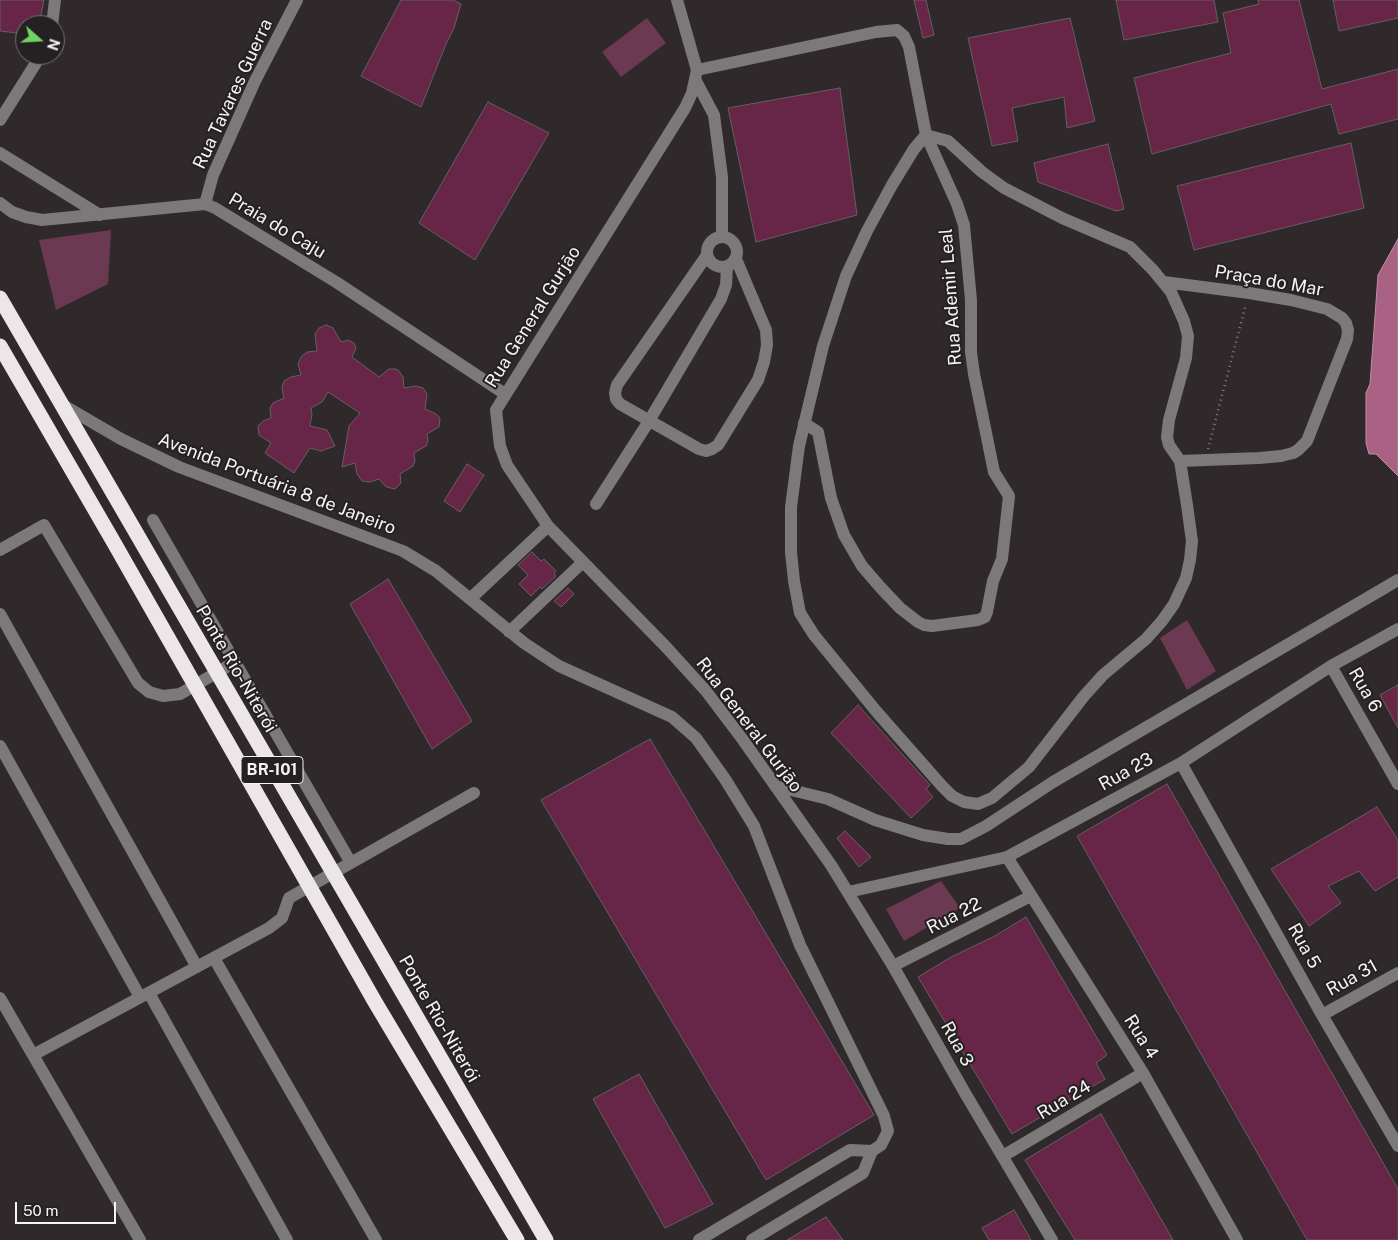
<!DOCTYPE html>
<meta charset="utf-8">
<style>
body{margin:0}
#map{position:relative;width:1398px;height:1240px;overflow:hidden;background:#2f292b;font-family:"Public Sans",sans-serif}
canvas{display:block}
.north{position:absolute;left:15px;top:15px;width:50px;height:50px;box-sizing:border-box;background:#252022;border:1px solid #797476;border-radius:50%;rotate:109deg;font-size:14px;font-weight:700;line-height:20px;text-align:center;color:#f6f3f4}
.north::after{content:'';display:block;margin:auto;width:18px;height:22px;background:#6ed360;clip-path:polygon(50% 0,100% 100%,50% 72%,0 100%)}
.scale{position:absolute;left:15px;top:1202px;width:101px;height:22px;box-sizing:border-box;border:2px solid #f6f3f4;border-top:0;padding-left:6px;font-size:15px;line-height:18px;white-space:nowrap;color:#f6f3f4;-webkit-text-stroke:4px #252022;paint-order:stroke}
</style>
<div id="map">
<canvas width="1398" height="1240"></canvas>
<div class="north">N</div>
<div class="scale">50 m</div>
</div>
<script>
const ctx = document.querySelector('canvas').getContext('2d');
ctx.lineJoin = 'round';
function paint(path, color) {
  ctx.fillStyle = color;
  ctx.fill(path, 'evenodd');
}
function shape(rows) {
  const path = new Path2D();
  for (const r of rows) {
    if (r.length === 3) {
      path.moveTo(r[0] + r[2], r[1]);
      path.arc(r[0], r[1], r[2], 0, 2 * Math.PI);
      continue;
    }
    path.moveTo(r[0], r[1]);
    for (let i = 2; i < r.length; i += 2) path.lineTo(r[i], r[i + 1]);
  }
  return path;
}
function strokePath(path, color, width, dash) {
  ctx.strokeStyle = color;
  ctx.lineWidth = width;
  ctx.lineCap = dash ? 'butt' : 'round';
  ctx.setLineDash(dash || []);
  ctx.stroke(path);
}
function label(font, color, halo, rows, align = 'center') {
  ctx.font = font + ' "Public Sans",sans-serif';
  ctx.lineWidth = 4;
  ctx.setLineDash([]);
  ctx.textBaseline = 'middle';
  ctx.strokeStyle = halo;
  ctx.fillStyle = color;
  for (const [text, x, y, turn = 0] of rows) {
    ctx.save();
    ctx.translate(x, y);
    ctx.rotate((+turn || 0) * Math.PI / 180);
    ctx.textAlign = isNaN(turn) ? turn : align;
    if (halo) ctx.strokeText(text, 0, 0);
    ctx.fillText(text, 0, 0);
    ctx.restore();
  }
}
const green = shape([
 [647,18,666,43,621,77,602,52],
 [111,230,108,284,56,310,39,240],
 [1187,620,1216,671,1187,690,1160,638],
 [941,881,960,908,904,941,886,909]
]);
const water = shape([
 [1398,239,1398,476,1376,454,1369,454,1366,443,1366,393,1370,384,1378,275,1398,239]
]);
const building = shape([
 [0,0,44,0,39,25,25,25,25,34,0,31,0,0],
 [401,0,453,0,461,4,454,28,446,44,421,107,361,76,401,0],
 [914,0,926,0,934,35,923,38,914,0],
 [1116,0,1214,0,1218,22,1124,40,1116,0],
 [1258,0,1299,0,1322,89,1398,69,1398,119,1339,134,1331,104,1152,154,1134,78,1231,53,1223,13,1259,4,1258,0],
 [1333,0,1398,0,1398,18,1339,31,1333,0],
 [1070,18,1095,121,1067,128,1064,97,1012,108,1018,141,992,146,968,38,1070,18],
 [840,88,857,215,756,242,728,108,840,88],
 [488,102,549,133,475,260,419,223,488,102],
 [1351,143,1364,208,1194,250,1177,186,1351,143],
 [1108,144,1124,209,1116,211,1038,182,1034,163,1108,144],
 [326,325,333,328,341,342,348,340,354,343,356,348,352,357,379,377,389,369,396,369,399,371,403,377,404,388,416,386,423,388,427,394,425,409,436,414,440,418,439,427,427,434,428,441,426,446,414,453,415,461,413,466,400,474,401,483,395,489,386,487,379,479,370,482,362,481,357,474,355,463,342,467,349,426,360,413,328,392,322,402,311,408,312,414,310,426,327,430,335,446,321,451,310,448,294,473,265,453,271,443,259,435,258,426,263,421,271,418,270,408,273,403,284,398,282,388,284,381,291,377,301,375,298,364,301,357,307,352,317,351,315,334,319,328,326,325],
 [467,464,484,475,460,512,444,501,467,464],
 [532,552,541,561,544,559,556,571,554,574,556,576,542,589,540,587,531,596,519,584,528,575,518,565,532,552],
 [388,579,472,721,432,749,350,604,388,579],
 [568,588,574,594,561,607,554,601,568,588],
 [1398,685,1398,728,1380,695,1398,685],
 [858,705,930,785,926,789,933,797,911,818,831,733,858,705],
 [650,739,874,1115,766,1180,541,800,650,739],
 [1167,784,1398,1189,1398,1240,1307,1240,1077,836,1167,784],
 [1377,807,1398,840,1398,877,1375,891,1359,871,1328,886,1341,903,1309,926,1271,869,1377,807],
 [845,831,871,857,859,867,837,838,845,831],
 [1026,917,1107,1055,1096,1063,1105,1079,1012,1134,918,977,951,957,995,936,1026,917],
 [639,1074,713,1204,665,1228,593,1099,639,1074],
 [1101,1114,1173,1240,1075,1240,1025,1160,1101,1114],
 [1014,1210,1031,1240,989,1240,982,1228,1014,1210],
 [826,1217,843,1240,787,1240,826,1217]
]);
const path = shape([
 [1208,449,1246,304]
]);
const minor = shape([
 [677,0,697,70,692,93,685,108,496,410,500,446,507,465,548,526,667,648,706,691,743,740,831,865,893,966,965,1093,1052,1240],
 [52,25,55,0],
 [697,70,876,32,897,30,904,36,909,47,926,135,957,204,964,225,971,300,971,352,974,374,994,472,1009,496,1002,559,993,581,987,612,985,617,978,620,932,626,924,625,918,622,900,608,881,588,862,566,844,535,831,498,818,432,804,423],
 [696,81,714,115,722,177,722,236],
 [0,120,41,55],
 [926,135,948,141,982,172,1004,188,1062,218,1130,247,1153,270,1171,292,1184,321,1188,336,1186,358,1169,420,1167,437,1169,445,1180,461,1187,505,1192,541,1190,560,1186,578,1174,604,1162,621,1146,639,1103,675,1084,696,1029,767,992,798,978,804,964,802,952,796,942,786,876,711,814,635,800,613,794,581,791,552,791,507,799,446,823,346,846,276,867,231,892,185,914,149,926,135],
 [0,153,100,215],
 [0,203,12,212,26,217,42,220,205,204,215,208,336,282,505,394],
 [205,204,213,175,255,81,297,0],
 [722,252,15],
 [707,255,617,385,615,393,616,399,620,404,699,449,706,451,712,449,718,445,758,380,764,362,767,345,766,330,736,259],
 [1164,282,1249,293,1291,300,1327,309,1342,318,1346,323,1348,330,1347,339,1307,441,1298,450,1293,453,1281,456,1259,458,1180,461],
 [61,404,121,439,179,467,403,551,436,571,524,643,559,666,672,717,696,738,725,779,754,826,800,945,884,1116,888,1131,881,1145,872,1151,863,1173,752,1240],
 [596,504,649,421,721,299,726,285,727,266],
 [153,520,351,863],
 [0,550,44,525,138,683,149,692,163,696,180,694,235,662],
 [470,599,548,526],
 [0,614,197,967],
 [509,632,583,562],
 [1331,666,1398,784],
 [0,746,140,997],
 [1181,763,1322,1015,1398,1146],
 [775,786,828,799,875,820,923,835,948,839,961,839,986,826,1053,782,1398,580],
 [1007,857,1143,1073,1237,1240],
 [848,892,1007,857,1181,763,1331,666,1398,629],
 [214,958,376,1240],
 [893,966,1031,896],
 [149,993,287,1240],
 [0,998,140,1240],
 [1322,1015,1398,973],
 [33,1055,269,928,282,918,289,898,474,793],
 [1003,1156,1143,1073],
 [699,1240,850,1150,872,1151]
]);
const highwayBridge = shape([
 [0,298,546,1240],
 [0,346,113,541,375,1002,517,1240]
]);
const shields = [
 [272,770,62]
];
const shieldNames = [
 ["BR-101",272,770]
];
const streetNames = [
 ["Rua Tavares Guerra",233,94,-65],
 ["Praia do Caju",277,226,31],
 ["Praça do Mar",1269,281,10],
 ["Rua Ademir Leal",951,297,-94],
 ["Rua General Gurjão",533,317,-58],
 ["Avenida Portuária 8 de Janeiro",277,484,21],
 ["Ponte Rio-Niterói",236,669,60],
 ["Rua 6",1365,690,60],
 ["Rua General Gurjão",749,725,53],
 ["Rua 23",1126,772,-29],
 ["Rua 22",954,916,-27],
 ["Rua 5",1304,946,61],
 ["Rua 31",1352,978,-29],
 ["Ponte Rio-Niterói",439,1019,60],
 ["Rua 4",1141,1037,58],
 ["Rua 3",957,1044,61],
 ["Rua 24",1064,1100,-31]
];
paint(green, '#6b3951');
paint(water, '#a96283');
strokePath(water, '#c08ea5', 1);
paint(building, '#672647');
strokePath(building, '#655f61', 1);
strokePath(path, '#858082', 2.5, [1, 4]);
strokePath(minor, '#7b797a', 12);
strokePath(highwayBridge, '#ede6e9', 15);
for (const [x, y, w] of shields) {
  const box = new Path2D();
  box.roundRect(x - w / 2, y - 13.5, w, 27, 4);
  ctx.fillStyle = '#252022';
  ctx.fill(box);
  strokePath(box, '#f6f3f4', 1);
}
label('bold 16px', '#f6f3f4', null, shieldNames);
label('18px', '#f6f3f4', '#252022', streetNames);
</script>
